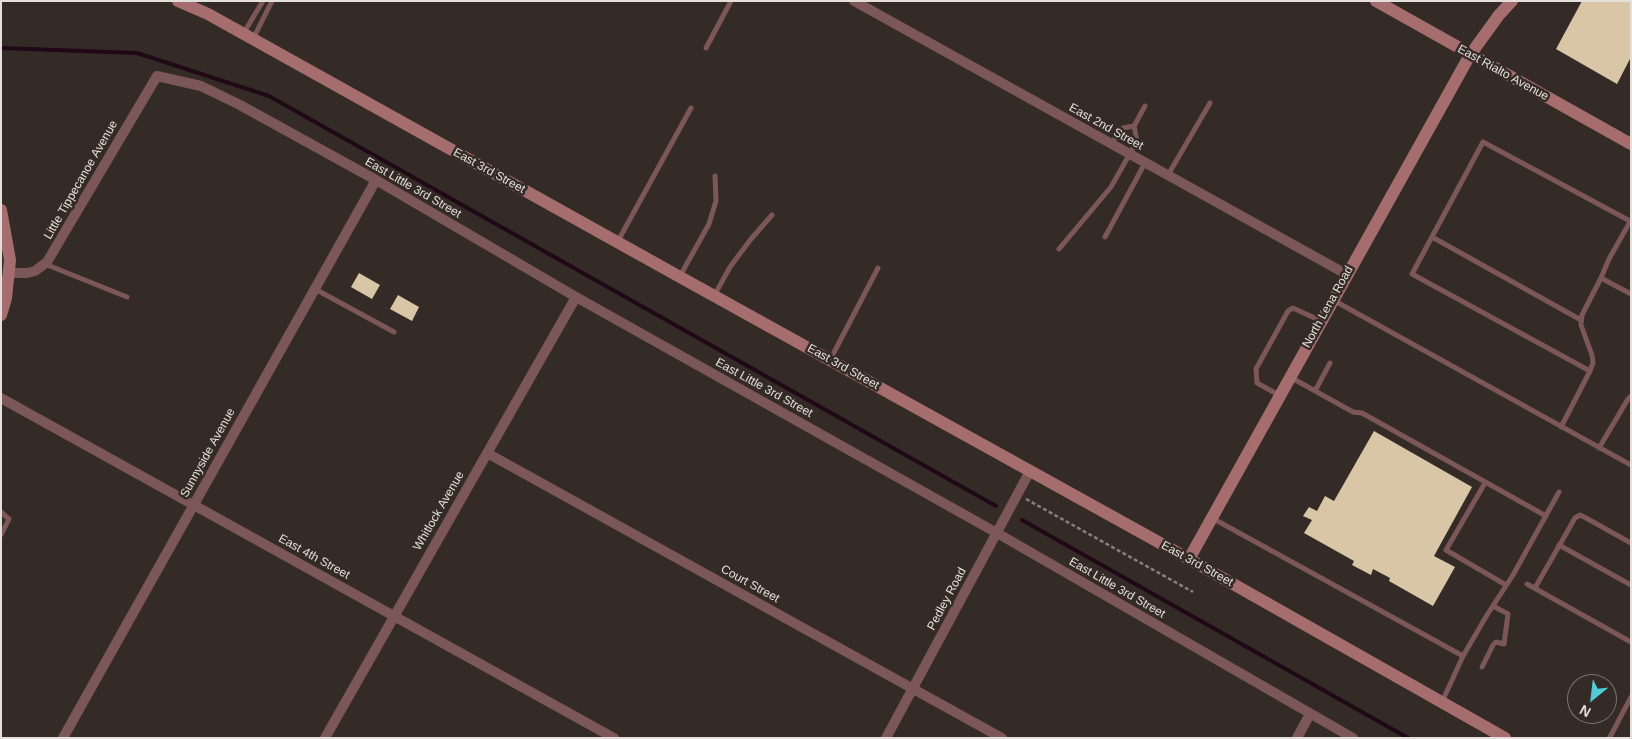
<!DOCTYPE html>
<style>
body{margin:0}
#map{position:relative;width:1632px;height:739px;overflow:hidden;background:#352b26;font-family:Helvetica,sans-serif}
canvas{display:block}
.frame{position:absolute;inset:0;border:2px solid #e5dfdc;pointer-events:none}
.north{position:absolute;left:1567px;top:674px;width:50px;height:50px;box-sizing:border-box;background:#352b26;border:1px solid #7b736f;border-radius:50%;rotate:209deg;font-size:14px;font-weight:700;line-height:20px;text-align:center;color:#e5dfdc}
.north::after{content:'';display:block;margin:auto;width:18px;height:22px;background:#52cbd9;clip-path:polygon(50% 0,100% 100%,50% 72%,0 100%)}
</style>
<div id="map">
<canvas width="1632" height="739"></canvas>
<div class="frame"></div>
<div class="north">N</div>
</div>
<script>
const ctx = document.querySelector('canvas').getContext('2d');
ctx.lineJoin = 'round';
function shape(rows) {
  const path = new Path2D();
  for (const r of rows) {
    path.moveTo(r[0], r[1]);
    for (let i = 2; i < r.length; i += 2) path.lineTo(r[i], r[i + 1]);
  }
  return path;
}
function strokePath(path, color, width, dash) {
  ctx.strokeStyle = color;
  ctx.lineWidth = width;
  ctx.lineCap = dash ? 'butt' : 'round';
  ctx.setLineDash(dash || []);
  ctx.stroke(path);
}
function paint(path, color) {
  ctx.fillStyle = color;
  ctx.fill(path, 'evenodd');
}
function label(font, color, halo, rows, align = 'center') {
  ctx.font = font + ' Helvetica,sans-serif';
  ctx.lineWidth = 5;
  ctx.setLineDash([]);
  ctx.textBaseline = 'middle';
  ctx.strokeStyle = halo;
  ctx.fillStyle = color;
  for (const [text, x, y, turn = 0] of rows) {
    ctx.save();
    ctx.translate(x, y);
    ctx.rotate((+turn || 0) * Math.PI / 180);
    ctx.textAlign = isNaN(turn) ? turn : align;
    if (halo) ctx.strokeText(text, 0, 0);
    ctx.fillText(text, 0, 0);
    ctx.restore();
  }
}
const stream = shape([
 [1,48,137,53,269,96,996,506],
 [1022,520,1408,738]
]);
const building = shape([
 [1582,1,1631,1,1631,57,1617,84,1556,49],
 [359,273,380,285,372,299,351,287],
 [398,295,419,307,412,321,390,309],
 [1374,431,1472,487,1434,556,1455,567,1433,606,1389,581,1390,578,1373,569,1371,575,1352,565,1354,561,1304,533,1312,520,1303,516,1309,507,1317,511,1325,496,1334,501]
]);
const path = shape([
 [1026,499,1193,592]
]);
const lane = shape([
 [243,34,263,1],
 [253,39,272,1],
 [706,48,731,1],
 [1112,144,1117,134,1123,128,1134,126],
 [1168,175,1210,103],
 [1105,237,1145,163],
 [1432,237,1581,320],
 [618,241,691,108],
 [1059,249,1111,187,1137,141,1134,126,1145,106],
 [45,264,127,297],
 [680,276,709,224,716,201,715,176],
 [1601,278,1609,259,1631,220],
 [315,289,394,332],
 [714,296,730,267,751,239,772,215],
 [1333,300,1631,465],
 [830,360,878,268],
 [1590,371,1412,274,1483,142,1630,221],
 [1290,377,1353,412,1362,413,1546,516],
 [1315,391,1330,363],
 [1279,395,1257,383,1256,369,1288,311,1293,308,1321,321],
 [1561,427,1590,371,1593,363,1592,355,1581,325,1582,315,1601,278,1631,294],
 [1599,448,1628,399,1631,396],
 [1485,483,1446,550,1506,585],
 [1,512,9,519,1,535],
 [1212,518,1463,656],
 [1559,545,1631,585],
 [1527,584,1631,642],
 [1535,588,1575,518,1580,515,1586,518,1631,543],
 [1482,667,1493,645,1496,642,1504,644,1508,614,1493,606],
 [1442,702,1463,656,1487,615,1513,575,1559,492],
 [1610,737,1631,697]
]);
const street = shape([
 [854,1,1346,274],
 [10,273,27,273,35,271,47,262,157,76,201,86,240,105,376,180,576,297,997,533,1353,738],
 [1,398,614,738],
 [487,453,1002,738],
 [63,738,376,180],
 [325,738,576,297],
 [886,738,1030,471],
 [1297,738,1310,714]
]);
const secondary = shape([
 [178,1,208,14,680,277,1189,559,1505,738],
 [1376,1,1631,144],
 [1,210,10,260,6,298,1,315],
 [1189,559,1470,55,1499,15,1512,1]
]);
const streetNames = [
 ["East Rialto Avenue",1503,73,29],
 ["East 2nd Street",1106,127,29],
 ["East 3rd Street",489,171,29],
 ["Little Tippecanoe Avenue",81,180,-60],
 ["East Little 3rd Street",413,188,30],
 ["North Lena Road",1328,307,-61],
 ["East 3rd Street",843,367,29],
 ["East Little 3rd Street",764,388,29],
 ["Sunnyside Avenue",208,453,-61],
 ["Whitlock Avenue",439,511,-60],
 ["East 4th Street",314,557,29],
 ["East 3rd Street",1197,564,29],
 ["Court Street",750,584,29],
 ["East Little 3rd Street",1117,588,30],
 ["Pedley Road",947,599,-62]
];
strokePath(stream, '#200816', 4);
paint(building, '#d8c6a6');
strokePath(path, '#89807c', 2.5, [4, 2.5]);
strokePath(lane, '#7b5757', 5);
strokePath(street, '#7b5757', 10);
strokePath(secondary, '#a66d6e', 12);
label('12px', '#e5dfdc', '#352b26', streetNames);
</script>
